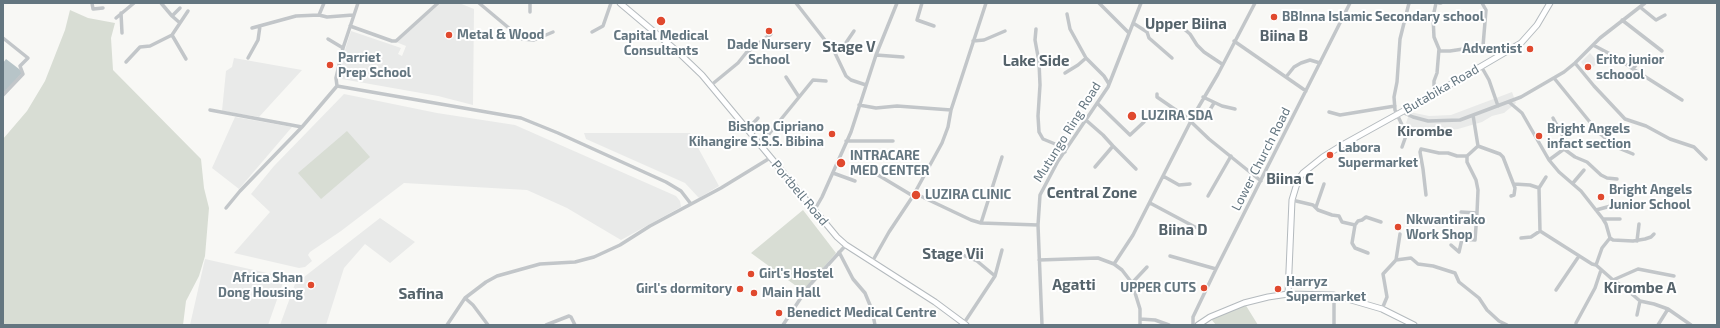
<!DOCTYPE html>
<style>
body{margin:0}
#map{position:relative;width:1720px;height:328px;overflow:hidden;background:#f8f8f5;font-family:"Exo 2",sans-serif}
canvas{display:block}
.frame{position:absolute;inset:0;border:4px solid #647680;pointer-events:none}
</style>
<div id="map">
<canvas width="1720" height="328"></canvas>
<div class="frame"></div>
</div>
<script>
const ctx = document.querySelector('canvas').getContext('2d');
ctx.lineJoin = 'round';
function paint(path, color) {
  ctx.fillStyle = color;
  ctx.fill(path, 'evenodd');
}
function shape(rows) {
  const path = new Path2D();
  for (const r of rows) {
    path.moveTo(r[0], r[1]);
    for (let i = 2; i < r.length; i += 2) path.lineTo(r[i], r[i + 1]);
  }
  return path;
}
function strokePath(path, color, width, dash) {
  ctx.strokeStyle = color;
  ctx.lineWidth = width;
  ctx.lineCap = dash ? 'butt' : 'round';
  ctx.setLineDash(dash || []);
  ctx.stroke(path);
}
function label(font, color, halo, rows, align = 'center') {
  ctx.font = font + ' "Exo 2",sans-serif';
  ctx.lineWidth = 4;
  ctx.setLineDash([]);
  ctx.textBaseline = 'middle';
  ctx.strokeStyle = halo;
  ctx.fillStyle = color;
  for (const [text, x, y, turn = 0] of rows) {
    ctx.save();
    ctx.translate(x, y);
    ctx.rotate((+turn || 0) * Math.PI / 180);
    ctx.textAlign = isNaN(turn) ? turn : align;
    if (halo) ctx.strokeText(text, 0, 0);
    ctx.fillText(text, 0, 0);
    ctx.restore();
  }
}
const built = shape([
 [441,3,459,3,474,9,473,105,438,96,336,78,351,31,401,48,398,54,402,56,406,46,396,42],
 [1590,53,1598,62,1588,72,1581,62],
 [234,58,302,70,259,117,222,111,226,71,232,67],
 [1512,92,1516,103,1504,113,1492,116,1482,122,1458,129,1432,132,1415,129,1406,123,1410,112,1429,116,1451,115],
 [344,94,437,113,515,125,676,196,680,201,681,207,621,240,567,208,527,190,404,183,341,231,310,252,308,255,312,261,305,267,299,268,234,253,270,212,251,194,274,166],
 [235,117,292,127,239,189,212,168],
 [584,133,690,133,719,186,699,198,685,183,586,139],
 [380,218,415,242,390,263,365,244,344,268,326,325,280,325,295,284],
 [205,259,285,277,268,325,190,325]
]);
const green = shape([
 [70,10,88,18,115,23,111,38,113,70,201,159,204,188,209,208,205,256,199,276,186,301,183,325,3,325,3,139,27,111,45,81,65,30],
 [347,131,370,157,321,199,298,173],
 [803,210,836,253,803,291,751,253],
 [1245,304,1258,325,1216,325,1211,319]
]);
const water = shape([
 [6,59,23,72,3,94,3,63]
]);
const minor = shape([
 [92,3,93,9,103,8],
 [161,3,172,16,180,23],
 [324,3,319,15,327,17,353,15],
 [358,3,343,48,336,78,337,86,521,118,558,133,666,182,681,191,691,204],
 [479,3,522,39,534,40,553,32],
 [530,3,530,12],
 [796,3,835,53,846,76,851,80,866,85],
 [922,3,917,20,934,26],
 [1099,3,1129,33],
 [1439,3,1441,3],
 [1482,3,1486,10,1483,46],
 [1640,7,1656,20,1665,15],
 [121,13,122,33],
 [1067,14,1070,29,1086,58,1104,76,1109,84],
 [172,16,180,8],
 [116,18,134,3],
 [1622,20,1662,51],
 [1133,23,1147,32,1149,38,1172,58],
 [1177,23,1190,34,1197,45,1204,52,1222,64],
 [350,26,392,41,396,41,438,3],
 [252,28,296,16,319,15],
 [1036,29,1035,40,1039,62,1040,85,1038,116,1039,132,1043,139,1060,146,1065,152],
 [592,32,603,26,611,3],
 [172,35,186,59],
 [3,38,28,58,20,66,23,74,3,95],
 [328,39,343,48],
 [973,41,984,40,1005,31],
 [1234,41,1306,91],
 [1593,45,1616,57,1633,69,1682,100],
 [1439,49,1440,51,1450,51,1483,46,1494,49,1499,52,1501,55],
 [835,53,841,50,854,31],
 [876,55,903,57],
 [248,58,258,40,260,26],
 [126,62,140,47,150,46,172,35,188,11],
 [1575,63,1594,86,1625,119,1646,126,1670,139,1694,147,1706,159],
 [1481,66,1489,80,1498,106],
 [1633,69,1642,57],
 [1065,73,1078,65,1086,58],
 [786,77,799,97],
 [1286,77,1294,67,1301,63,1310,60,1320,63],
 [1554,78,1598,132,1616,147,1633,154],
 [710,86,738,63,746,53,771,34],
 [1157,94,1157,97,1186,117,1209,139,1261,181],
 [1434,94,1434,81,1437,73,1439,49,1434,37,1433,17,1436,3],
 [1203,97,1222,106,1235,109],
 [1509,102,1522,113,1549,160,1559,172,1581,191,1603,219,1606,224,1610,238],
 [1097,103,1130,135,1144,122],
 [859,105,876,108,897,106,951,110],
 [210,110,302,127],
 [1329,112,1340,115,1395,106],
 [1402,112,1413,117,1428,121,1460,120,1521,97,1564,72,1575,63,1600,38,1645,3],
 [1208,113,1214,103],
 [1087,121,1103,135,1113,146,1136,169],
 [747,130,758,118],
 [846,141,893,141],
 [760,145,813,80,826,81],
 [1478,146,1500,154,1503,157,1515,188,1514,195,1511,196],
 [1402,147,1407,133,1403,127,1395,110,1394,97,1397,82,1400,39,1409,3],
 [1564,149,1575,157,1587,162,1601,175,1607,178,1617,179],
 [1549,160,1564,149,1566,142,1553,118],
 [1095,167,1113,146],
 [833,173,855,181],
 [878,175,913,196],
 [1163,176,1179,185,1190,184],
 [1573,183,1584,170],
 [1514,184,1530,185,1539,188],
 [914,193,971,220,981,223,1038,225],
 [1426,195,1423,169,1420,152,1421,149,1439,153,1448,153,1457,156,1467,156],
 [1208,196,1231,156],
 [1292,200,1313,205,1318,210,1332,215,1339,216,1342,222,1355,225,1352,243,1355,248,1368,253],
 [1150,203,1195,227,1202,228],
 [1316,207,1324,184],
 [226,208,240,191,302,127,337,86],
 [1596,210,1622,203],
 [814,211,822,197,851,132,876,55,897,3],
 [1461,212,1477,213,1478,190,1476,180,1467,162,1467,156,1478,146,1473,115],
 [1603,219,1620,219],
 [981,223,1002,157],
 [1355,225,1358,221,1362,220,1366,217,1381,222],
 [1540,231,1592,264,1596,265,1613,280,1626,289,1640,301,1654,304,1668,309,1691,325],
 [1540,231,1539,188,1546,177],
 [1521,238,1531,237,1540,231],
 [1610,238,1613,240,1633,241,1645,239,1651,237,1654,234],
 [1637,241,1639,224],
 [1451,245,1459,252,1462,239,1475,240,1477,213],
 [839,252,853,279,865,293,872,310,875,325],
 [958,253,977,261,995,276],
 [1170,256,1216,269],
 [1039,260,1098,258,1114,264,1133,235,1195,113,1218,74,1255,3],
 [1396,260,1400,234],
 [872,262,889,232,913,196,942,143,948,127,951,110,986,3],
 [1114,264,1122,270,1132,283,1140,309,1140,319,1155,320,1169,325],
 [1596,265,1602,248,1610,238],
 [1613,280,1638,269,1674,276],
 [1132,283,1147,267],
 [1556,290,1579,256],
 [1334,295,1334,325],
 [465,298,473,305,488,325],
 [1382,309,1387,297,1383,274,1396,260,1411,258,1418,264,1433,266,1455,273,1459,282,1479,298,1487,310,1499,321,1507,325],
 [1637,315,1640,301],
 [1140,319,1140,325],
 [964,323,995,276,1002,250],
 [1576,323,1595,288,1601,270],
 [447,325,465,298,486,282,497,276,540,264,575,262,594,257,620,245,650,226,721,188,770,158],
 [546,325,569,316,571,317,575,325],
 [783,325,808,287,846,245],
 [1042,325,1038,225,1040,195,1058,161,1108,87,1141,3],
 [1193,325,1193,317,1216,269,1350,3],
 [1658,325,1668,309]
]);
const secondary = shape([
 [620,3,678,52,702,75,837,237,846,245,935,302,966,325],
 [1288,294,1292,200,1298,180,1303,173,1323,157,1344,144,1434,94,1521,43,1537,25,1550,3],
 [1198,325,1210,317,1244,303,1268,297,1288,294,1334,295,1382,309,1414,325]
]);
const markers = [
 [1274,17,4,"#e0492e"],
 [661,21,5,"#e0492e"],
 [769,31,4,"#e0492e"],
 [449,35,4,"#e0492e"],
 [1530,49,4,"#e0492e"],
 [330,65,4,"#e0492e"],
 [1588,67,4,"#e0492e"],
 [1132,116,5,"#e0492e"],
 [832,134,4,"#e0492e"],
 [1539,136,4,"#e0492e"],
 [1330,155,4,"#e0492e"],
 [841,163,5,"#e0492e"],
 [916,195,5,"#e0492e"],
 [1601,197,4,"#e0492e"],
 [1398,227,4,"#e0492e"],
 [751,274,4,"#e0492e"],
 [311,285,4,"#e0492e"],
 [1204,288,4,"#e0492e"],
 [740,289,4,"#e0492e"],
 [1278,289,4,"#e0492e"],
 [754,293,4,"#e0492e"],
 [779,313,4,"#e0492e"]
];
const poiNames = [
 ["BBInna Islamic Secondary school",1282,17],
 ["Metal & Wood",457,35],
 ["Capital Medical",661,36,"center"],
 ["Consultants",661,51,"center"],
 ["Dade Nursery",769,45,"center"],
 ["School",769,60,"center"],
 ["Adventist",1522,49,"right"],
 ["Parriet",338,58],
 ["Prep School",338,73],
 ["Erito junior",1596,60],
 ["schoool",1596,75],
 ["LUZIRA SDA",1141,116],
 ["Bishop Cipriano",824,127,"right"],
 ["Kihangire S.S.S. Bibina",824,142,"right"],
 ["Bright Angels",1547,129],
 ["infact section",1547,144],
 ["Labora",1338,148],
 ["Supermarket",1338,163],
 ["INTRACARE",850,156],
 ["MED CENTER",850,171],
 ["Bright Angels",1609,190],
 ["Junior School",1609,205],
 ["LUZIRA CLINIC",925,195],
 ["Nkwantirako",1406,220],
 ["Work Shop",1406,235],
 ["Girl's Hostel",759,274],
 ["Africa Shan",303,278,"right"],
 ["Dong Housing",303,293,"right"],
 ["Harryz",1286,282],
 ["Supermarket",1286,297],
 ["UPPER CUTS",1196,288,"right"],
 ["Girl's dormitory",732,289,"right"],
 ["Main Hall",762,293],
 ["Benedict Medical Centre",787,313]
];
const streetNames = [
 ["Butabika Road",1441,89,-30],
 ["Mutungo Ring Road",1067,132,-58],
 ["Lower Church Road",1261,159,-63],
 ["Portbell Road",800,193,50]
];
const neighbourhoodNames = [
 ["Kirombe",1425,131]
];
const quarterNames = [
 ["Upper Biina",1186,24],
 ["Biina B",1284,36],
 ["Stage V",849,47],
 ["Lake Side",1036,61],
 ["Biina C",1290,179],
 ["Central Zone",1092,193],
 ["Biina D",1183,230],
 ["Stage Vii",953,254],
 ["Agatti",1074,285],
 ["Kirombe A",1640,288],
 ["Safina",421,294]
];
paint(built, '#e9eae9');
paint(green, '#d8ddd4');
paint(water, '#b7c4c8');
strokePath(secondary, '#b4babe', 7);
strokePath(minor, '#c2c6c9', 3.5);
strokePath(secondary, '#fff', 5);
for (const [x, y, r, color] of markers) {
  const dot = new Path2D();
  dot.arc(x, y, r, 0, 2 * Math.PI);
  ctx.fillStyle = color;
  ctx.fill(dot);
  strokePath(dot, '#fff', 1.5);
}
label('bold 13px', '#647680', '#fff', poiNames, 'left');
label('13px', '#647680', '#fff', streetNames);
label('bold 14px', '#55636b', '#fff', neighbourhoodNames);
label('bold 15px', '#55636b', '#fff', quarterNames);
</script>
